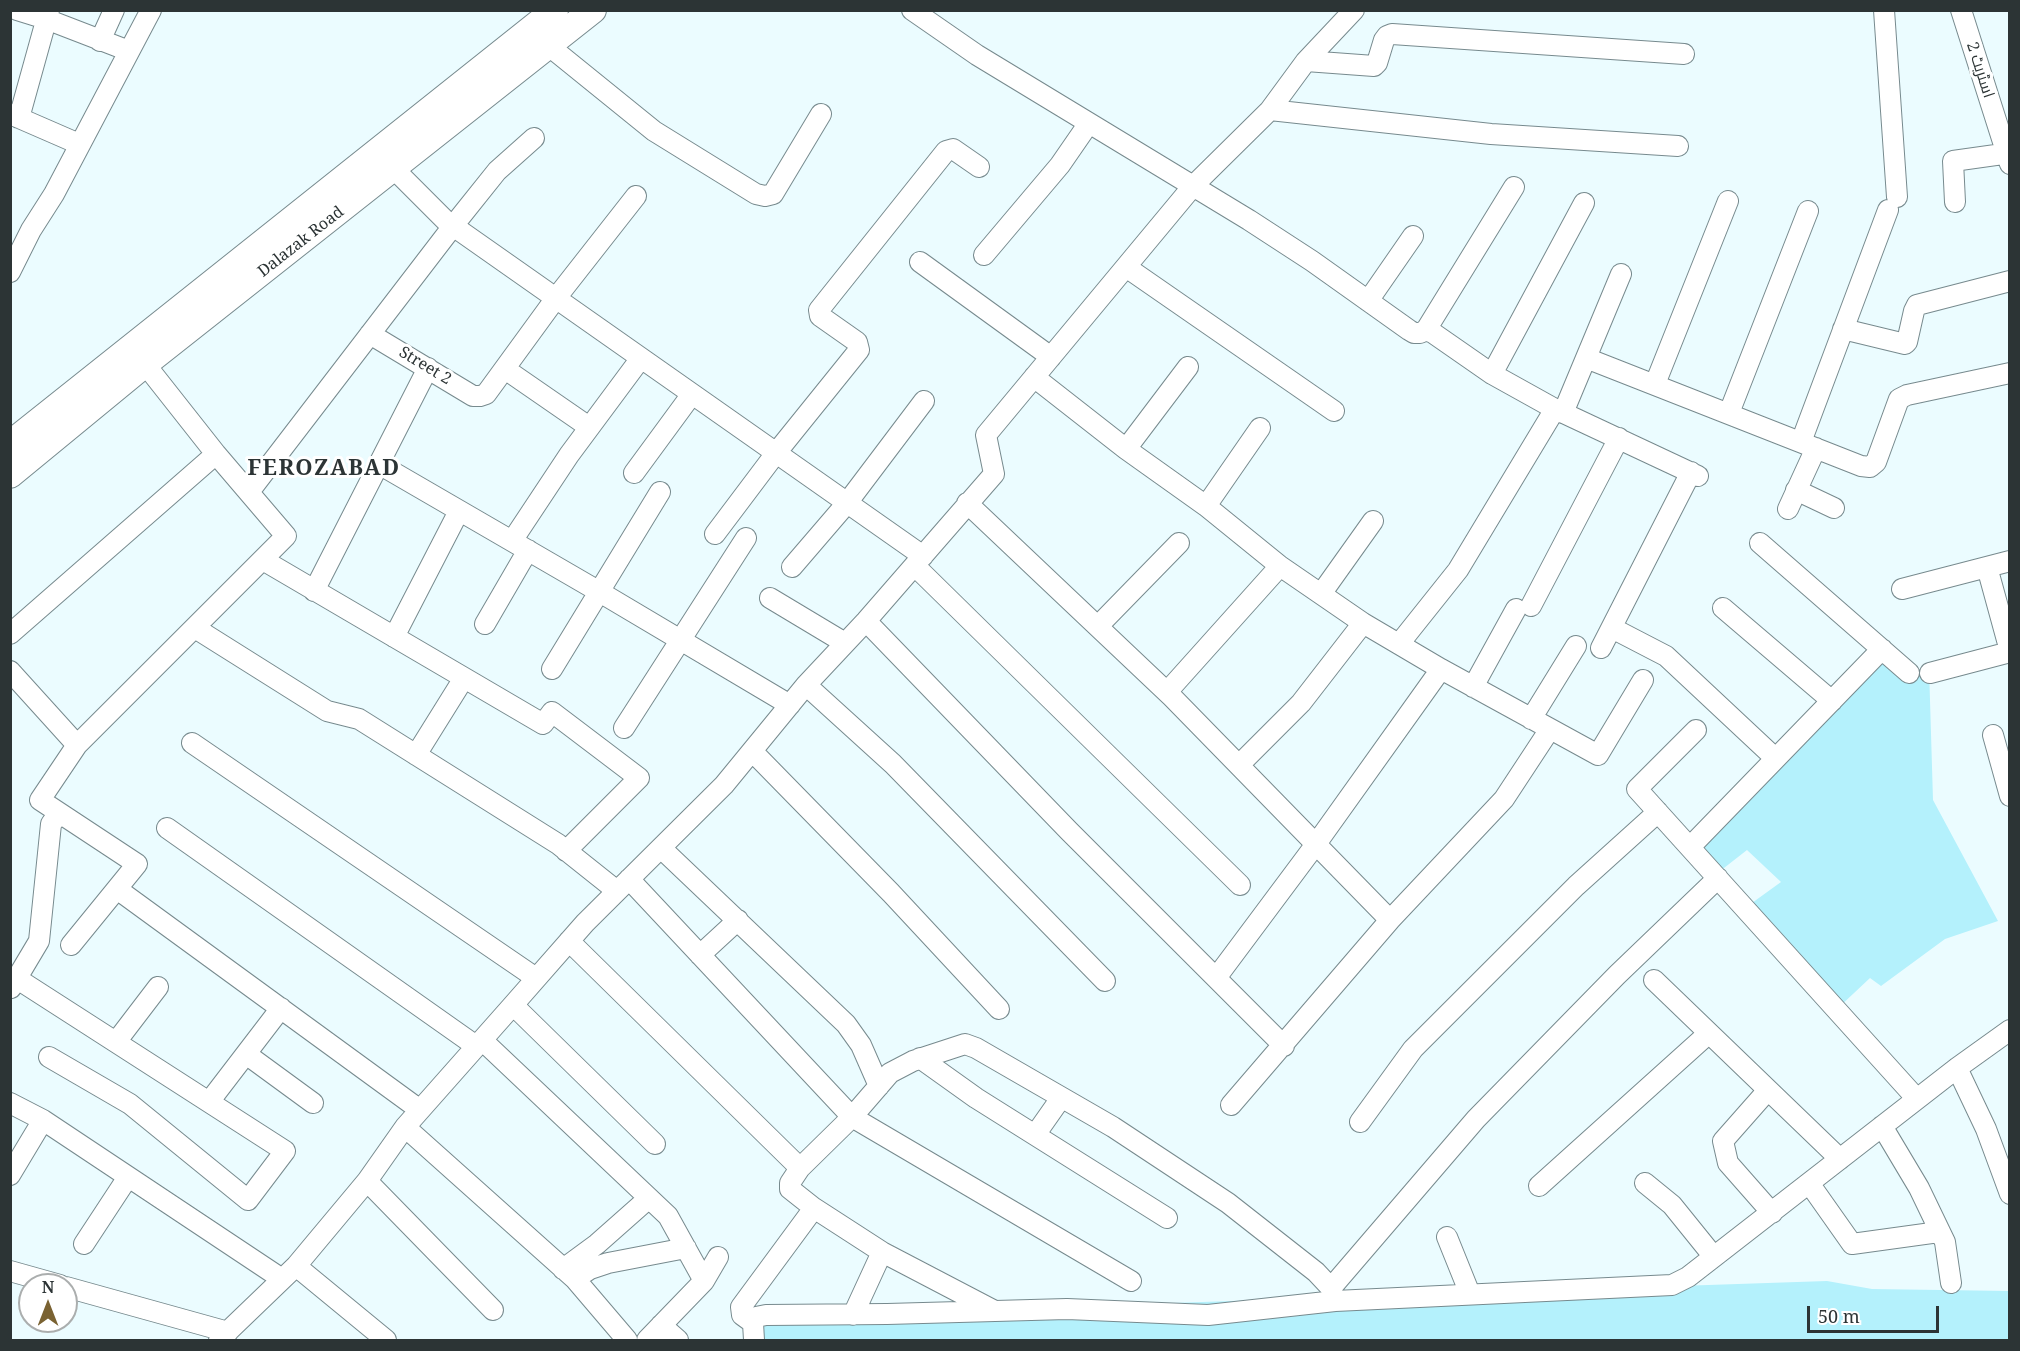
<!DOCTYPE html>
<meta charset="utf-8">
<style>
body{margin:0}
#map{position:relative;width:2020px;height:1351px;overflow:hidden;background:#ebfcff;font-family:"Noto Serif",serif}
canvas{display:block}
.frame{position:absolute;inset:0;border:12px solid #2c3435;pointer-events:none}
.north{position:absolute;left:18px;top:1273px;width:60px;height:60px;box-sizing:border-box;background:#fff;border:2px solid #abaeae;border-radius:50%;rotate:0deg;font-size:16px;font-weight:700;line-height:24px;text-align:center;color:#2c3435}
.north::after{content:'';display:block;margin:auto;width:21px;height:27px;background:#7a6232;clip-path:polygon(50% 0,100% 100%,50% 72%,0 100%)}
.scale{position:absolute;left:1807px;top:1306px;width:132px;height:27px;box-sizing:border-box;border:3px solid #2c3435;border-top:0;padding-left:8px;font-size:18px;line-height:21px;white-space:nowrap;color:#2c3435;-webkit-text-stroke:4px #fff;paint-order:stroke}
</style>
<div id="map">
<canvas width="2020" height="1351"></canvas>
<div class="frame"></div>
<div class="north">N</div>
<div class="scale">50 m</div>
</div>
<script>
const ctx = document.querySelector('canvas').getContext('2d');
ctx.lineJoin = 'round';
function paint(path, color) {
  ctx.fillStyle = color;
  ctx.fill(path, 'evenodd');
}
function shape(rows) {
  const path = new Path2D();
  for (const r of rows) {
    path.moveTo(r[0], r[1]);
    for (let i = 2; i < r.length; i += 2) path.lineTo(r[i], r[i + 1]);
  }
  return path;
}
function strokePath(path, color, width, dash) {
  ctx.strokeStyle = color;
  ctx.lineWidth = width;
  ctx.lineCap = dash ? 'butt' : 'round';
  ctx.setLineDash(dash || []);
  ctx.stroke(path);
}
function label(font, color, halo, rows, align = 'center') {
  ctx.font = font + ' "Noto Serif",Cairo,serif';
  ctx.lineWidth = 6;
  ctx.setLineDash([]);
  ctx.textBaseline = 'middle';
  ctx.strokeStyle = halo;
  ctx.fillStyle = color;
  for (const [text, x, y, turn = 0] of rows) {
    ctx.save();
    ctx.translate(x, y);
    ctx.rotate((+turn || 0) * Math.PI / 180);
    ctx.textAlign = isNaN(turn) ? turn : align;
    if (halo) ctx.strokeText(text, 0, 0);
    ctx.fillText(text, 0, 0);
    ctx.restore();
  }
}
const green = shape([
 [1882,649,1909,673,1929,667,1933,800,1998,921,1945,939,1881,986,1870,978,1837,1009,1745,908,1781,882,1747,850,1715,875,1692,844],
 [1827,1281,1872,1289,2010,1291,2009,1340,758,1340,756,1317]
]);
const minor = shape([
 [17,10,46,19,129,51],
 [912,10,977,55,1249,220,1312,261,1409,330,1414,333,1420,333,1426,330,1433,333,1492,374,1555,409,1698,476],
 [1884,10,1897,197],
 [1961,10,2010,164],
 [100,41,114,10],
 [549,46,654,131,756,194,765,196,773,194,821,114],
 [1306,61,1374,66,1377,63,1384,40,1387,36,1392,34,1684,54],
 [1270,110,1491,134,1678,146],
 [10,114,79,144],
 [19,118,49,10],
 [394,169,446,221,923,556],
 [1955,202,1953,161,2010,153],
 [984,255,1060,165,1089,123],
 [920,262,1051,357],
 [1126,267,1334,411],
 [10,272,31,230,54,194,151,10],
 [1368,301,1413,236],
 [1843,329,1905,344,1907,342,1914,311,1917,305,2010,281],
 [1426,330,1514,187],
 [370,334,473,396,480,396,486,394,556,298,636,196],
 [1586,358,1861,466,1870,467,1876,462,1899,399,1907,395,2010,373],
 [505,369,589,427],
 [1492,374,1584,203],
 [1034,377,1126,449,1206,506,1280,566,1363,623,1441,669,1598,755,1643,680],
 [1655,384,1728,201],
 [1563,413,1621,274],
 [1729,413,1808,211],
 [1801,442,1888,210],
 [1126,449,1188,367],
 [379,464,598,591,790,705],
 [634,473,692,394],
 [1796,490,1834,508],
 [249,492,453,226,497,171,534,138],
 [967,503,1172,697,1390,920],
 [1206,506,1260,428],
 [1788,509,1816,448],
 [715,534,776,453,859,350,857,342,820,316,819,310,946,151,953,149,979,167],
 [512,541,569,455,641,358],
 [1760,543,1909,673],
 [263,560,543,724,552,712,639,778,566,851],
 [915,566,1240,885],
 [792,567,847,503,924,401],
 [1987,567,2010,651],
 [1902,589,2010,561],
 [314,591,428,368],
 [1321,594,1373,521],
 [770,598,845,643],
 [1531,606,1619,438],
 [1723,608,1832,701],
 [866,621,1069,831,1284,1046],
 [485,624,528,550],
 [1098,626,1179,543],
 [195,628,327,711,359,719,558,844,617,891],
 [1612,628,1666,656,1775,758],
 [10,634,216,454],
 [394,637,459,511],
 [1399,644,1458,570,1555,409],
 [1601,648,1691,472],
 [552,669,660,492],
 [10,671,77,745],
 [1930,673,2010,652],
 [806,685,893,764,1105,981],
 [1473,687,1516,609],
 [1167,692,1280,566],
 [1531,719,1576,646],
 [624,728,746,538],
 [1696,730,1637,789,1917,1099],
 [1993,735,2010,796],
 [192,743,536,978],
 [752,751,891,893,999,1009],
 [416,755,464,678],
 [1239,765,1301,703,1363,623],
 [167,828,476,1046],
 [1690,847,1882,649],
 [661,848,846,1024,861,1045,879,1086],
 [629,879,852,1117,1131,1281],
 [117,889,420,1110],
 [569,941,800,1168],
 [71,945,137,864,40,800,77,745,286,536,216,454,145,364],
 [700,955,738,920],
 [16,978,285,1151,248,1200,130,1104,49,1057],
 [1216,978,1316,844,1441,669],
 [1654,980,1840,1159],
 [11,988,39,941,51,824,59,813],
 [513,1005,655,1144],
 [482,1040,668,1216,704,1281],
 [116,1042,158,987],
 [246,1054,313,1103],
 [920,1058,976,1098,1167,1218],
 [1957,1068,1986,1129,2010,1194],
 [1768,1090,1723,1141,1728,1163,1772,1213],
 [209,1102,281,1008],
 [10,1103,43,1120,282,1279],
 [1231,1105,1390,920,1504,799,1550,729],
 [1360,1122,1413,1049,1576,886,1658,812],
 [1882,1126,1919,1188,1945,1242,1951,1283],
 [405,1127,575,1279,627,1340],
 [1035,1135,1061,1098],
 [10,1175,43,1120],
 [367,1181,493,1310],
 [1645,1183,1672,1205,1714,1257],
 [1809,1183,1852,1244,1939,1232],
 [1539,1186,1709,1033],
 [1447,1237,1470,1294],
 [84,1244,128,1177],
 [296,1266,386,1340],
 [563,1269,597,1244,649,1198],
 [10,1271,60,1285],
 [575,1279,590,1269,608,1263,686,1248],
 [66,1287,228,1332],
 [1331,1288,1476,1119,1617,975,1718,878],
 [993,1310,882,1252,814,1208,790,1189,790,1183,800,1168,852,1117,890,1073,913,1061,965,1044,976,1048,1113,1127,1228,1203,1316,1272,1331,1288,1335,1301],
 [853,1315,882,1252],
 [753,1323,742,1315,741,1307,814,1208],
 [661,1325,678,1340],
 [219,1340,296,1266,367,1181,405,1127,513,1005,585,923,724,785,806,685,866,621,994,474,986,435,1193,186,1270,110,1306,61,1354,10],
 [647,1340,704,1281,718,1257],
 [754,1340,753,1323,756,1317,766,1315,887,1314,1067,1309,1208,1315,1335,1301,1672,1285,1688,1277,1957,1068,2010,1030]
]);
const major = shape([
 [10,444,555,10],
 [10,475,145,364,593,10]
]);
const streetNames = [
 ["اسٹریٹ 2",1980,70,72],
 ["Dalazak Road",301,242,-38],
 ["Street 2",425,366,31]
];
const districtNames = [
 ["FEROZABAD",324,469]
];
paint(green, '#b4f1fc');
strokePath(minor, '#778a8e', 22);
strokePath(major, '#778a8e', 28);
strokePath(minor, '#fff', 20);
strokePath(major, '#fff', 26);
label('16px', '#2c3435', '#fff', streetNames);
ctx.letterSpacing = '1.5px';
label('bold 22px', '#2c3435', '#fff', districtNames);
ctx.letterSpacing = '0px';
</script>
